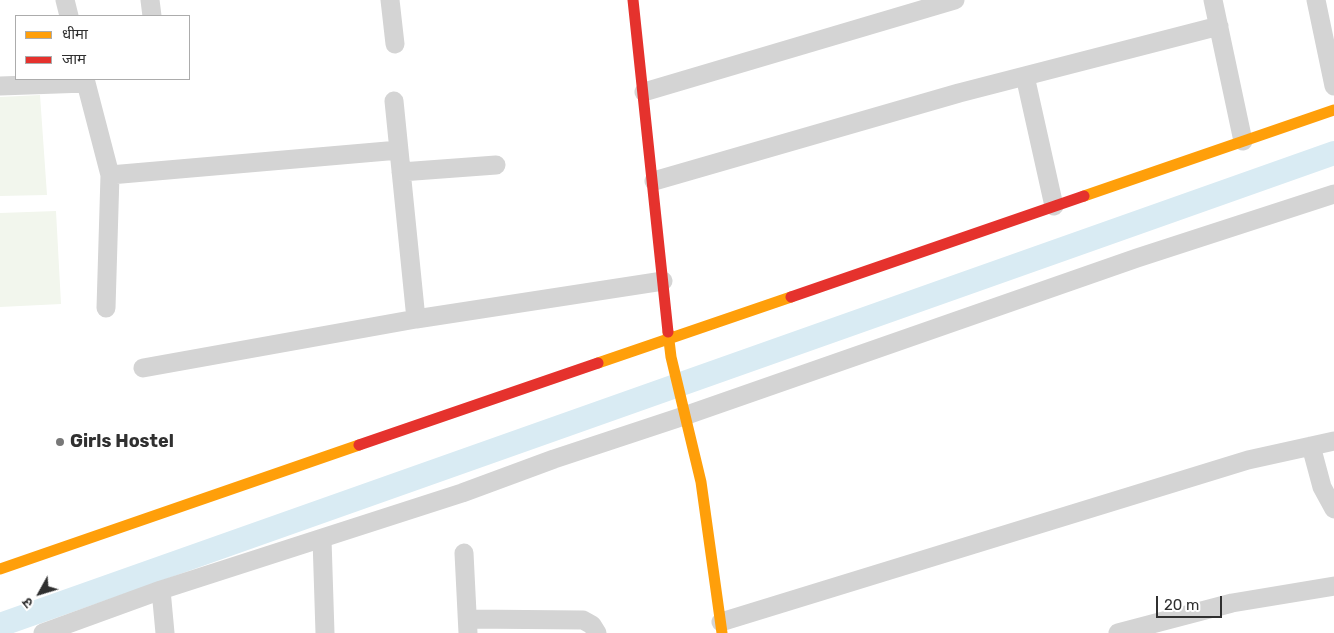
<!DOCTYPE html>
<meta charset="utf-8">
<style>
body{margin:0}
#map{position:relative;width:1334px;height:633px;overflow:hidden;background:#fff;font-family:Rubik,"Noto Sans Devanagari",sans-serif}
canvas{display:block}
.legend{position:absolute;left:15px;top:15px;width:175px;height:65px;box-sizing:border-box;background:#fff;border:1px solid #acacac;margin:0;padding:6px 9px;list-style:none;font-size:15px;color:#303030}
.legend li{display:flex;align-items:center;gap:10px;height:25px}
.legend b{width:25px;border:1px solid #acacac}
.north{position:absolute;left:15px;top:568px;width:50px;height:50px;-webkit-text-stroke:4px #fff;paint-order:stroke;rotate:231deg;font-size:14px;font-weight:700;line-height:20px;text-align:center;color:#303030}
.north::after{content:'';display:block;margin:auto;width:18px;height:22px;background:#303030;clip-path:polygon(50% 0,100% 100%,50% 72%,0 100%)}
.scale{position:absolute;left:1156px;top:596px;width:66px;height:22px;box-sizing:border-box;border:2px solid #303030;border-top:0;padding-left:6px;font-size:15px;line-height:18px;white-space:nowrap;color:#303030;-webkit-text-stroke:4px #fff;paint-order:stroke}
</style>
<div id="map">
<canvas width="1334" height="633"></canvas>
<ul class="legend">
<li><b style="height:6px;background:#ff9f0a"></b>धीमा</li>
<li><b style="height:6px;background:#e5322d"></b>जाम</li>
</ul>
<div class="north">उ</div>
<div class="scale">20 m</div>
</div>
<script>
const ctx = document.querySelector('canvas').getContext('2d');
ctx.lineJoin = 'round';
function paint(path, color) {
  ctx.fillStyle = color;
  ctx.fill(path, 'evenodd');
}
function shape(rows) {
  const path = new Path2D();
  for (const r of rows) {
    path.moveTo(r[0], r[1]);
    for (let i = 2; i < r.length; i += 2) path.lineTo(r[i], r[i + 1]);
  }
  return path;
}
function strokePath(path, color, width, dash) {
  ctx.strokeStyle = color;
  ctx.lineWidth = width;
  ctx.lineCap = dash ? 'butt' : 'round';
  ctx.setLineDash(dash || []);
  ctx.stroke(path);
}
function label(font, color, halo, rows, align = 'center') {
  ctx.font = font + ' Rubik,sans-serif';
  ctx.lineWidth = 5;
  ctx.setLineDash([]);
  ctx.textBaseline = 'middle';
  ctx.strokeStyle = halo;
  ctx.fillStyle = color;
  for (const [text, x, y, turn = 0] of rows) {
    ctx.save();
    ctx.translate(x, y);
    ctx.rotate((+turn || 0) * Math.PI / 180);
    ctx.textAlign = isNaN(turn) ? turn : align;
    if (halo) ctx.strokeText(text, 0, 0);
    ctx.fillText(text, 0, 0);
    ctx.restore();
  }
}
const green = shape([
 [40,95,47,195,0,196,0,97],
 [56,211,61,304,0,307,0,213]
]);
const canal = shape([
 [0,625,1334,153]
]);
const street = shape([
 [65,0,69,16],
 [150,0,152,16],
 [390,0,395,44],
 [1213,0,1243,141],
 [1316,0,1334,86],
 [1025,76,1054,206],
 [85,79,110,175,106,308],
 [0,86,86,83],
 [644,92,955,0],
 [394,101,416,319],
 [401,172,496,165],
 [110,175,399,150],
 [654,181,959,93,1219,26],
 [143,368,416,319,663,281],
 [1311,446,1322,487,1334,509],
 [322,539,325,633],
 [464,553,468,633],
 [161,590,165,633],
 [468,619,583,620,592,625,597,633],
 [721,622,1248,460,1334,441],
 [43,633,161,590,462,493,554,459,687,415,1137,258,1334,194],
 [1118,633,1232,603,1334,586]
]);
const slow = shape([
 [1084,196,1334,110],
 [668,332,671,357,701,482,722,633],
 [598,363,791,297],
 [0,569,359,445]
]);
const jam = shape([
 [633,0,668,332],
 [791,297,1084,196],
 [359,445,598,363]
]);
const markers = [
 [60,442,5,"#787878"]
];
const poiNames = [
 ["Girls Hostel",70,442]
];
paint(green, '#f2f6ed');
strokePath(canal, '#d9ebf3', 24);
strokePath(street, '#d4d4d4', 19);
strokePath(slow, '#ff9f0a', 11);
strokePath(jam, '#e5322d', 11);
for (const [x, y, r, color] of markers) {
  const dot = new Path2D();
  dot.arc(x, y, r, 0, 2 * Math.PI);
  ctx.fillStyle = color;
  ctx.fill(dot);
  strokePath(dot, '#fff', 2);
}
label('bold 18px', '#303030', '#fff', poiNames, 'left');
</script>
